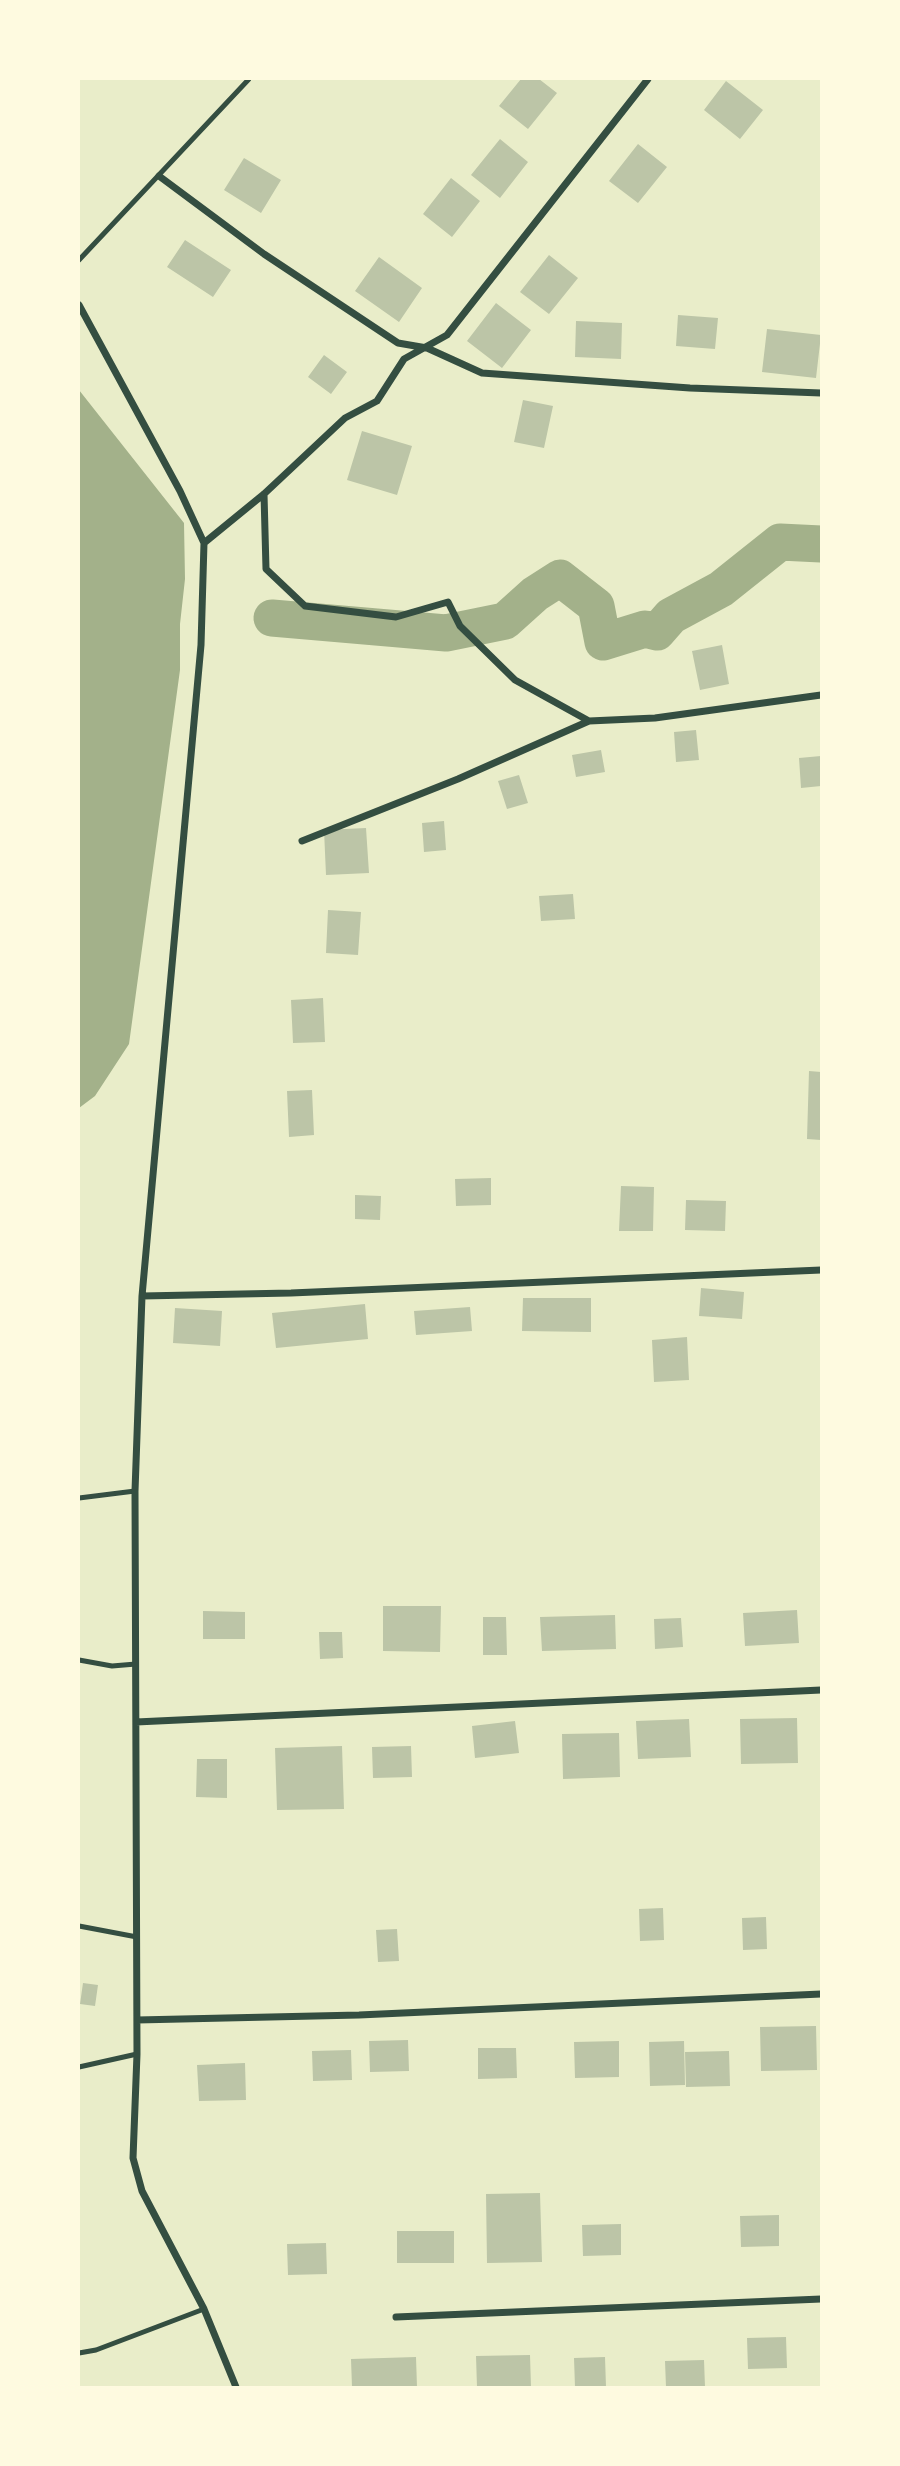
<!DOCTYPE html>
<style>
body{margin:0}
#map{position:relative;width:900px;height:2466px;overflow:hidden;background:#e9edc9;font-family:Overpass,sans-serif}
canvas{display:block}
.frame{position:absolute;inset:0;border:80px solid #fefae0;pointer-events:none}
</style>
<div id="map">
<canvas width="900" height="2466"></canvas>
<div class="frame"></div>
</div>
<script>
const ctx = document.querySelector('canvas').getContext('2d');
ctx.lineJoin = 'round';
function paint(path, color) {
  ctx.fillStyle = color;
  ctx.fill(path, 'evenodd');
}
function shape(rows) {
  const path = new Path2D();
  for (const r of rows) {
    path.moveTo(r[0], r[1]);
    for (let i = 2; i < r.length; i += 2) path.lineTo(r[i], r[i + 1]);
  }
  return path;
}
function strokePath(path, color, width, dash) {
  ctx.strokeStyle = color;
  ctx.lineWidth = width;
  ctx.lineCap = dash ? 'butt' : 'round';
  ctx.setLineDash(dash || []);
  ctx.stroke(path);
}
const water = shape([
 [79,390,184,523,185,579,180,624,180,670,129,1044,95,1096,79,1108]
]);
const river = shape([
 [272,618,446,633,505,621,535,594,560,578,596,606,603,642,645,629,657,632,671,616,721,589,780,542,821,544]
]);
const building = shape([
 [521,79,539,79,557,93,528,129,499,106],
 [726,81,763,110,740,139,704,110],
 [500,139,528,162,500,198,471,175],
 [638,144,667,167,638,203,609,181],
 [244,158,281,180,261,213,224,190],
 [451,178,480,201,452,237,423,214],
 [185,240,231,270,213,297,167,267],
 [549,255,578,278,549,314,520,292],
 [379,257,422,288,399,322,355,291],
 [496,303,531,330,502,368,467,341],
 [678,315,718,318,715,349,676,346],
 [576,321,622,323,621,359,575,357],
 [767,329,821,335,816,378,762,372],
 [324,355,347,372,331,394,308,377],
 [523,400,553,406,544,448,514,442],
 [362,431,412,446,397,495,347,480],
 [722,645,729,684,700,690,692,651],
 [696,730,699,760,676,762,674,732],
 [601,750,605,772,576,777,572,755],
 [821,756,821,786,801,788,799,758],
 [519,775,528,803,507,809,498,781],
 [444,821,446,850,424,852,422,823],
 [366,828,369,873,326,875,324,830],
 [573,894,575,919,541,921,539,896],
 [328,910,361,912,358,955,326,953],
 [323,998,325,1042,293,1043,291,1000],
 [809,1071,821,1072,821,1140,807,1139],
 [312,1090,314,1135,289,1137,287,1091],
 [491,1178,491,1205,456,1206,455,1179],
 [621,1186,654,1187,653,1231,619,1231],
 [355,1195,381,1196,380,1220,355,1219],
 [686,1200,726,1201,725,1231,685,1230],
 [701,1288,744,1292,742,1319,699,1316],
 [523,1298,591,1298,591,1332,522,1331],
 [365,1304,368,1339,276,1348,272,1313],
 [470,1307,472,1331,416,1335,414,1311],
 [175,1308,222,1311,220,1346,173,1343],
 [687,1337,689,1380,654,1382,652,1340],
 [383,1606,441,1606,440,1652,383,1651],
 [797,1610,799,1643,745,1646,743,1613],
 [203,1611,245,1612,245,1639,203,1639],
 [615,1615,616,1649,542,1651,540,1617],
 [483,1617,506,1617,507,1655,483,1655],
 [681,1618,683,1647,655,1649,654,1619],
 [319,1632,342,1632,343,1658,320,1659],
 [797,1718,798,1763,741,1764,740,1719],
 [689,1719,691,1757,638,1759,636,1721],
 [515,1721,519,1753,475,1758,472,1726],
 [619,1733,620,1777,563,1779,562,1734],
 [342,1746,344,1809,277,1810,275,1748],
 [411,1746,412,1777,373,1778,372,1747],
 [197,1759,227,1759,227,1798,196,1797],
 [663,1908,664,1940,640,1941,639,1909],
 [766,1917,767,1949,743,1950,742,1918],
 [397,1929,399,1961,378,1962,376,1930],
 [83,1983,98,1985,95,2006,80,2004],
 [816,2026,817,2070,761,2071,760,2027],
 [408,2040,409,2071,370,2072,369,2041],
 [619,2041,619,2077,575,2078,574,2042],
 [684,2041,685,2085,650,2086,649,2042],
 [478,2048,516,2048,517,2078,478,2079],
 [351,2050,352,2080,313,2081,312,2051],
 [729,2051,730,2086,686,2087,685,2052],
 [245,2063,246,2100,199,2101,197,2065],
 [540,2193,542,2262,487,2263,486,2194],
 [779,2215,779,2246,741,2247,740,2216],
 [621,2224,621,2255,583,2256,582,2225],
 [397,2231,454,2231,454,2263,397,2263],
 [326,2243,327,2274,288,2275,287,2244],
 [786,2337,787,2368,748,2369,747,2338],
 [530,2355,531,2387,477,2387,476,2356],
 [416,2357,417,2387,352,2387,351,2359],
 [605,2357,606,2387,575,2387,574,2358],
 [704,2360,705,2387,666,2387,665,2361]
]);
const service = shape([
 [79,260,249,79],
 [79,1498,135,1491],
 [79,1660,112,1666,136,1664],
 [79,1926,137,1937],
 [79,2067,137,2054],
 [79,2353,96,2350,204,2309]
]);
const minor = shape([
 [159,176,264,254,398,343,427,348,482,373,690,388,821,393],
 [79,305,180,491,204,543,201,645,142,1296,135,1491,137,2054,133,2158,142,2191,204,2309,236,2387],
 [264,494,266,569,305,606,396,617,448,602,460,626,515,680,589,721],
 [204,543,264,494,345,418,377,401,404,359,447,335,648,79],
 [302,841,458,779,589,721,655,718,821,695],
 [142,1296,291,1293,821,1270],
 [136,1722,821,1690],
 [137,2020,359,2015,821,1994],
 [396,2317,821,2299]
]);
paint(water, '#a3b18a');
strokePath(river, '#a3b18a', 37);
paint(building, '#bcc5a7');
strokePath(service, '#344e41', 5);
strokePath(minor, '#344e41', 7);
</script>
